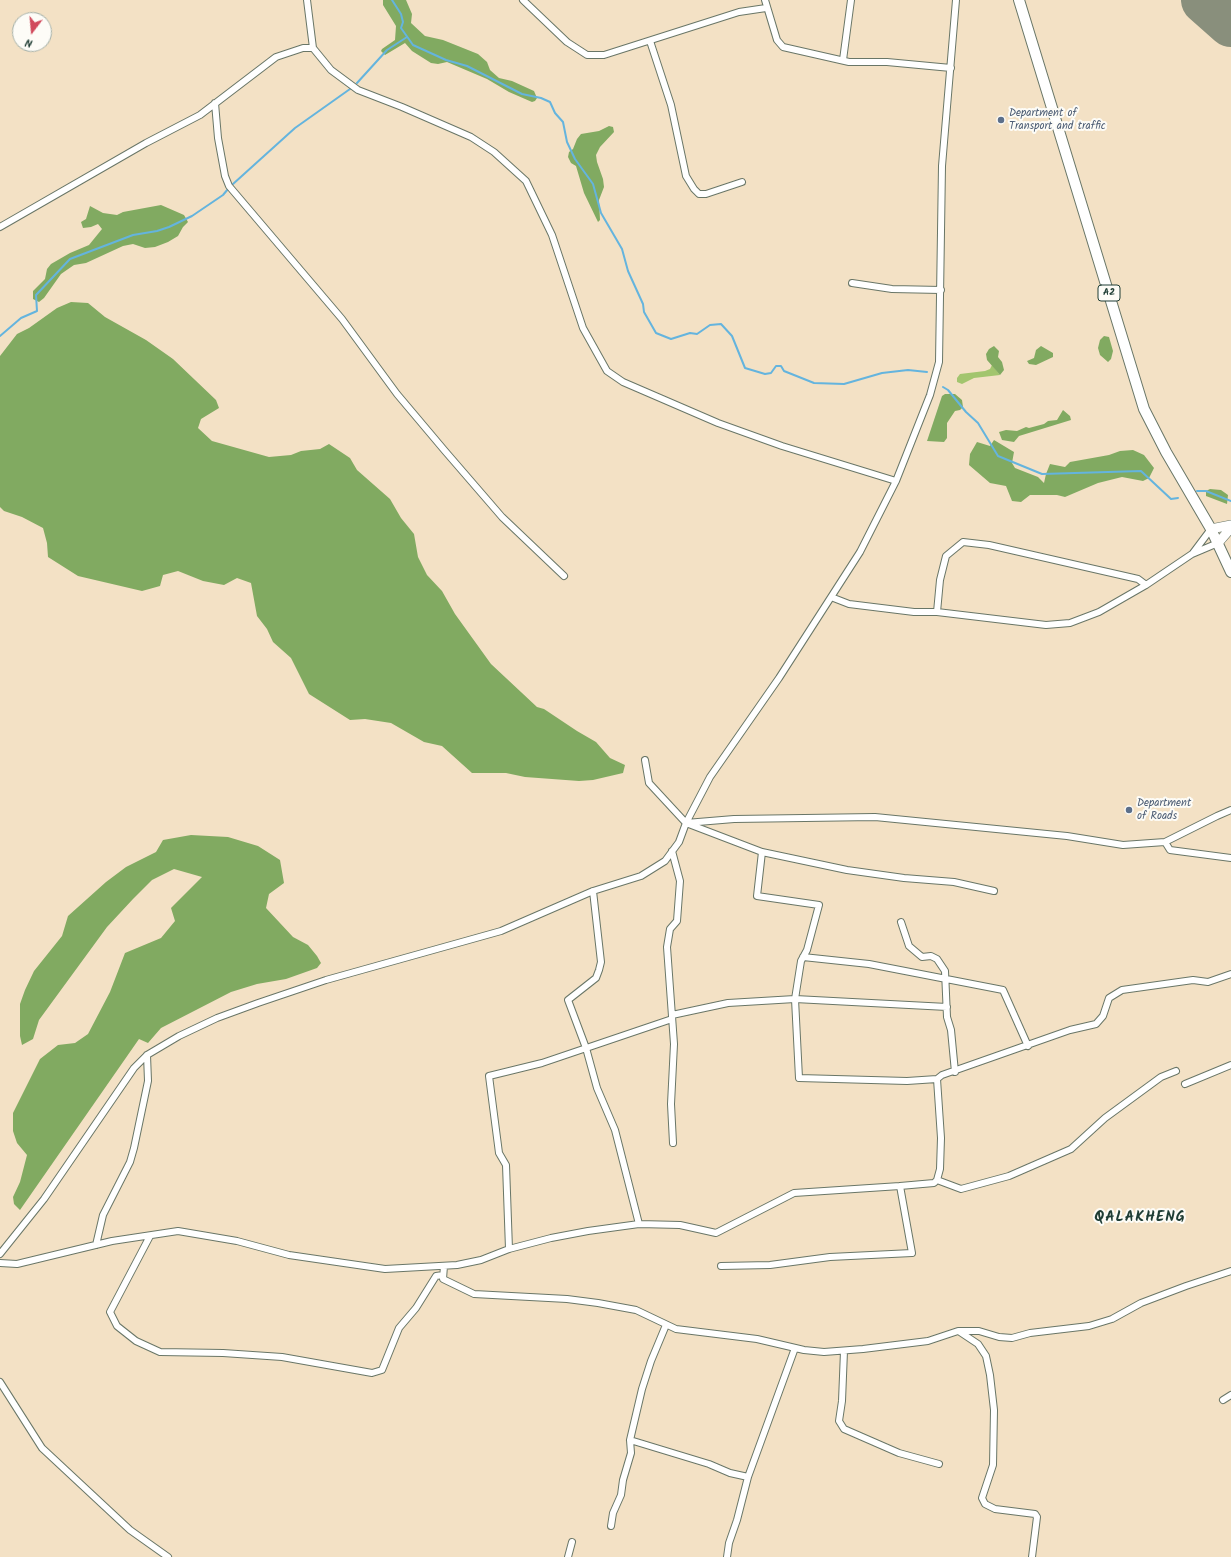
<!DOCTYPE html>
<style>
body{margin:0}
#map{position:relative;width:1231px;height:1557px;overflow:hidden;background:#f3e1c5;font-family:Kalam,sans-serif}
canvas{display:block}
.north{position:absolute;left:12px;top:12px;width:40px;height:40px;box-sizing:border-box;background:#fdfcf7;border:1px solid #a4b0a9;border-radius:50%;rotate:196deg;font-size:11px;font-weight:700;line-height:16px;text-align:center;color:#1f3d34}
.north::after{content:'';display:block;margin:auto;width:14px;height:18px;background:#d1495b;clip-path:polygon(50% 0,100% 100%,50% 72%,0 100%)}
</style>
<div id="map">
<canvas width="1231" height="1557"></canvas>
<div class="north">N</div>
</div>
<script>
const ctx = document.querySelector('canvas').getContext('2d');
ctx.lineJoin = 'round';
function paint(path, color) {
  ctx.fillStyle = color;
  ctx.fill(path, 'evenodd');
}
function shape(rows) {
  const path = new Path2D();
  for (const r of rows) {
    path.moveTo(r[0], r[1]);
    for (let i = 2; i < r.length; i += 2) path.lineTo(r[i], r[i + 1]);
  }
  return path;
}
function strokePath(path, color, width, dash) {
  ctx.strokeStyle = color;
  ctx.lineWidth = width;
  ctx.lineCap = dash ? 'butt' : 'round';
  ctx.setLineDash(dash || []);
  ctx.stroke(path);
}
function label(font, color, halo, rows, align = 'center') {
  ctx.font = font + ' Kalam,sans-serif';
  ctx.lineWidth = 4;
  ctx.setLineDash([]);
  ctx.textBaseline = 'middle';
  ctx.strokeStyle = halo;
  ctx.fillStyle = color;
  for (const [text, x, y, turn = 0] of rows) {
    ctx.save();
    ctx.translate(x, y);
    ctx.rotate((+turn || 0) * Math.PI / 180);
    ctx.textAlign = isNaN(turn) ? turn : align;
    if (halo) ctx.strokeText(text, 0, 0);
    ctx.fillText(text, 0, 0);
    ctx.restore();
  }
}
const green = shape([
 [992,365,1000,375,974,378,962,384,957,382,957,378,960,374,985,371,990,369]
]);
const forest = shape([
 [383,0,406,0,412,14,411,23,425,36,443,40,478,54,487,62,490,70,499,78,512,81,534,91,537,98,535,101,532,102,509,92,487,79,447,62,438,64,431,63,412,51,405,43,385,55,381,51,382,49,395,40,396,26,383,5],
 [609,126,613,127,614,132,600,147,596,155,597,162,603,179,604,187,599,200,600,220,598,222,584,193,576,166,571,163,568,157,569,152,573,149,577,139,581,134,599,131],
 [161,205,184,215,188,222,183,227,178,236,168,242,155,247,145,248,133,244,123,246,86,263,74,265,61,274,44,298,39,302,33,299,33,291,45,279,47,269,51,264,70,253,89,245,102,229,98,224,91,227,83,228,81,222,86,219,90,206,103,213,117,215,123,212],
 [71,302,88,303,105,317,146,340,173,359,216,400,219,408,201,419,198,428,212,441,269,457,291,455,301,451,320,449,329,444,350,458,357,470,390,499,401,518,414,534,418,557,427,575,442,591,455,614,491,664,537,707,544,709,577,731,596,742,610,758,625,765,623,773,593,780,579,781,525,777,506,773,472,773,442,746,424,742,391,723,365,719,350,720,309,694,291,658,273,642,267,629,257,616,251,583,237,578,224,585,203,581,178,571,163,575,160,586,142,591,78,576,48,557,47,543,43,528,22,517,4,511,0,507,0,356,17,334,29,328,57,308],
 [1104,336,1109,337,1113,351,1111,359,1108,362,1100,355,1098,348,1100,340],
 [994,346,999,351,998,357,1002,362,1004,370,1000,375,987,360,986,354,989,349],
 [1041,346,1053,353,1053,357,1036,365,1029,364,1027,361,1034,358,1036,350],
 [945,394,955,394,962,400,963,407,960,410,955,411,947,423,947,438,944,442,927,441,942,396],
 [1063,410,1070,416,1071,420,1019,436,1014,442,1002,440,999,432,1006,430,1017,431,1026,427,1029,428,1044,424,1048,421,1057,420],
 [994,440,1014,452,1012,463,1015,468,1038,477,1044,483,1046,474,1050,464,1065,467,1070,462,1109,455,1120,451,1133,450,1144,455,1154,468,1149,478,1143,481,1122,477,1098,483,1065,497,1057,495,1030,495,1021,502,1012,501,1006,486,990,483,969,465,970,454,977,442,990,446],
 [1210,489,1221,490,1228,495,1227,504,1206,496,1206,491],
 [191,835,228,837,258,846,280,860,284,883,269,894,266,908,293,937,308,945,317,956,321,963,317,968,286,979,257,984,231,992,161,1028,148,1043,139,1039,20,1210,14,1204,13,1197,20,1182,27,1155,17,1143,13,1131,13,1113,40,1059,58,1045,75,1043,88,1034,110,992,125,953,161,938,175,921,171,908,202,877,174,869,152,880,133,899,107,927,39,1020,33,1039,22,1045,20,1036,20,1004,25,990,34,971,62,936,68,916,106,882,126,867,156,852,163,840]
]);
const stream = shape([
 [392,0,401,14,403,22,401,28,413,45,446,60,467,66,522,94,541,98,550,102,555,113,563,122,567,142,575,159,593,184,601,213,622,249,628,271,643,304,644,312,656,333,671,339,690,333,697,334,710,325,721,324,732,336,745,368,765,374,771,373,776,366,781,366,784,371,814,383,844,384,882,373,908,370,927,372],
 [357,83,387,50,407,37],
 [233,184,295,128,350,89],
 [0,336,21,318,37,311,36,295,70,259,133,235,157,231,169,227,192,216,223,195,228,189],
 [943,387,948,390,966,412,978,423,998,456,1042,474,1141,471,1171,499,1178,498],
 [1197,491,1206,491,1231,501]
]);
const runway = shape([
 [1205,0,1231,23]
]);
const minor = shape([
 [307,0,313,48,331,70,358,90,402,107,471,137,494,152,526,181,552,235,583,328,607,371,623,382,718,423,782,446,896,481],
 [523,0,567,42,587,55,604,55,739,12,766,8],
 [765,0,777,40,783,47,849,62,887,62,951,68],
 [650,41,671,105,686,176,694,189,699,194,706,194,742,182],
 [843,60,851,0],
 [215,103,218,138,225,176,229,186,342,319,397,394,445,451,502,517,564,576],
 [0,227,146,143,200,115,276,57,303,48,313,48],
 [852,283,892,289,941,290],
 [1193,553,1211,529],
 [831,597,849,604,914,612,937,612,1046,625,1070,623,1099,612,1146,585,1192,554,1218,543],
 [937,612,940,580,946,556,963,542,989,545,1138,579,1146,585],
 [645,760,649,783,686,823,762,852,847,870,904,878,954,882,994,891],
 [686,823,710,777,779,678,860,552,896,481,930,395,939,362,942,166,956,0],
 [1165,842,1170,850,1231,858],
 [672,851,680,881,677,921,670,929,667,947,674,1044,671,1104,673,1143],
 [762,852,757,896,819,905,807,950,801,961,795,999,799,1078,907,1081,937,1079,942,1075,1070,1030,1096,1024,1103,1016,1109,998,1122,990,1193,980,1208,982,1231,974],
 [593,891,601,962,599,970,596,978,568,1000,586,1048,597,1088,615,1130,639,1224],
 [901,922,909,946,922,957,931,956,937,959,945,971,947,1017,951,1030,955,1072],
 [803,957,869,964,1003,990,1028,1046],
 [672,1015,728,1003,795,999,947,1007],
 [1185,1084,1231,1065],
 [937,1180,940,1169,941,1138,937,1079],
 [150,1236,110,1312,117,1326,136,1341,160,1352,223,1353,282,1357,372,1373,382,1370,399,1328,416,1308,436,1276,443,1275],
 [96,1245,103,1215,130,1162,134,1148,148,1081,147,1055],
 [509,1249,506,1165,499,1153,489,1076,542,1063,672,1019],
 [0,1254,44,1199,134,1068,147,1055,179,1036,217,1018,258,1003,326,980,501,931,593,891,641,876,665,861,679,842,686,823,734,819,875,817,1067,836,1123,845,1165,842,1217,816,1231,810],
 [0,1263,17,1264,112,1241,178,1231,237,1241,289,1255,385,1269,457,1265,481,1260,509,1249,551,1238,588,1231,639,1224,680,1225,716,1233,794,1193,900,1186,934,1183,937,1180,961,1189,1009,1176,1071,1149,1105,1118,1161,1077,1176,1071],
 [444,1266,443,1279,474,1294,567,1299,598,1303,636,1310,676,1329,757,1339,804,1350,824,1352,863,1349,928,1341,958,1331,979,1331,999,1337,1012,1338,1030,1333,1089,1326,1112,1319,1141,1303,1186,1286,1231,1271],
 [721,1266,770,1265,830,1257,912,1253,900,1186],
 [960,1332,978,1344,986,1356,990,1375,994,1410,993,1465,982,1498,985,1504,995,1509,1035,1514,1037,1517,1032,1557],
 [844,1351,842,1401,839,1421,844,1429,899,1453,939,1464],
 [0,1382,42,1448,130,1530,168,1557],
 [1223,1400,1231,1395],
 [630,1440,709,1464,730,1473,748,1477],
 [611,1526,613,1513,621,1495,623,1480,631,1453,630,1440,642,1389,651,1361,666,1325],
 [568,1557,572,1542],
 [727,1557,729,1543,737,1520,748,1477,795,1348]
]);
const secondary = shape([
 [1211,529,1231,525],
 [1218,543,1231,528]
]);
const primary = shape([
 [1019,0,1144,409,1166,452,1211,529,1231,572]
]);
const markers = [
 [1001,120,4,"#5c6f8a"],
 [1129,810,4,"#5c6f8a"]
];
const shields = [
 [1109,293,22]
];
const shieldNames = [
 ["A2",1109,293]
];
const serviceNames = [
 ["Department of",1009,114],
 ["Transport and traffic",1009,127],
 ["Department",1137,804],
 ["of Roads",1137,817]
];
const districtNames = [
 ["QALAKHENG",1140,1218]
];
paint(green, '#a2c56e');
paint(forest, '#81aa61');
strokePath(stream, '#64b4de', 2);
strokePath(runway, '#898f7c', 48);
strokePath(minor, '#697667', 8);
strokePath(secondary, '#697667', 10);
strokePath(primary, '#697667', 12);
strokePath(minor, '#fff', 6);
strokePath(secondary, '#fff', 9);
strokePath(primary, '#fff', 10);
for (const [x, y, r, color] of markers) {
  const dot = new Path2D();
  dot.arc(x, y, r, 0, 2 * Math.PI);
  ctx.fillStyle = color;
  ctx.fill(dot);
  strokePath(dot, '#fdfcf7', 1.5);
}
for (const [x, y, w] of shields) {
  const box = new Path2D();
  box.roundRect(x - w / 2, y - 8, w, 16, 3);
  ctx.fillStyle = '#fdfcf7';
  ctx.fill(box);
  strokePath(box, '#1f3d34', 1);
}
label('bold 10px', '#1f3d34', null, shieldNames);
label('11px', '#4e5e75', '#fdfcf7', serviceNames, 'left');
ctx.letterSpacing = '1px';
label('bold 15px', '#1f3d34', '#fdfcf7', districtNames);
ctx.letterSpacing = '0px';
</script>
